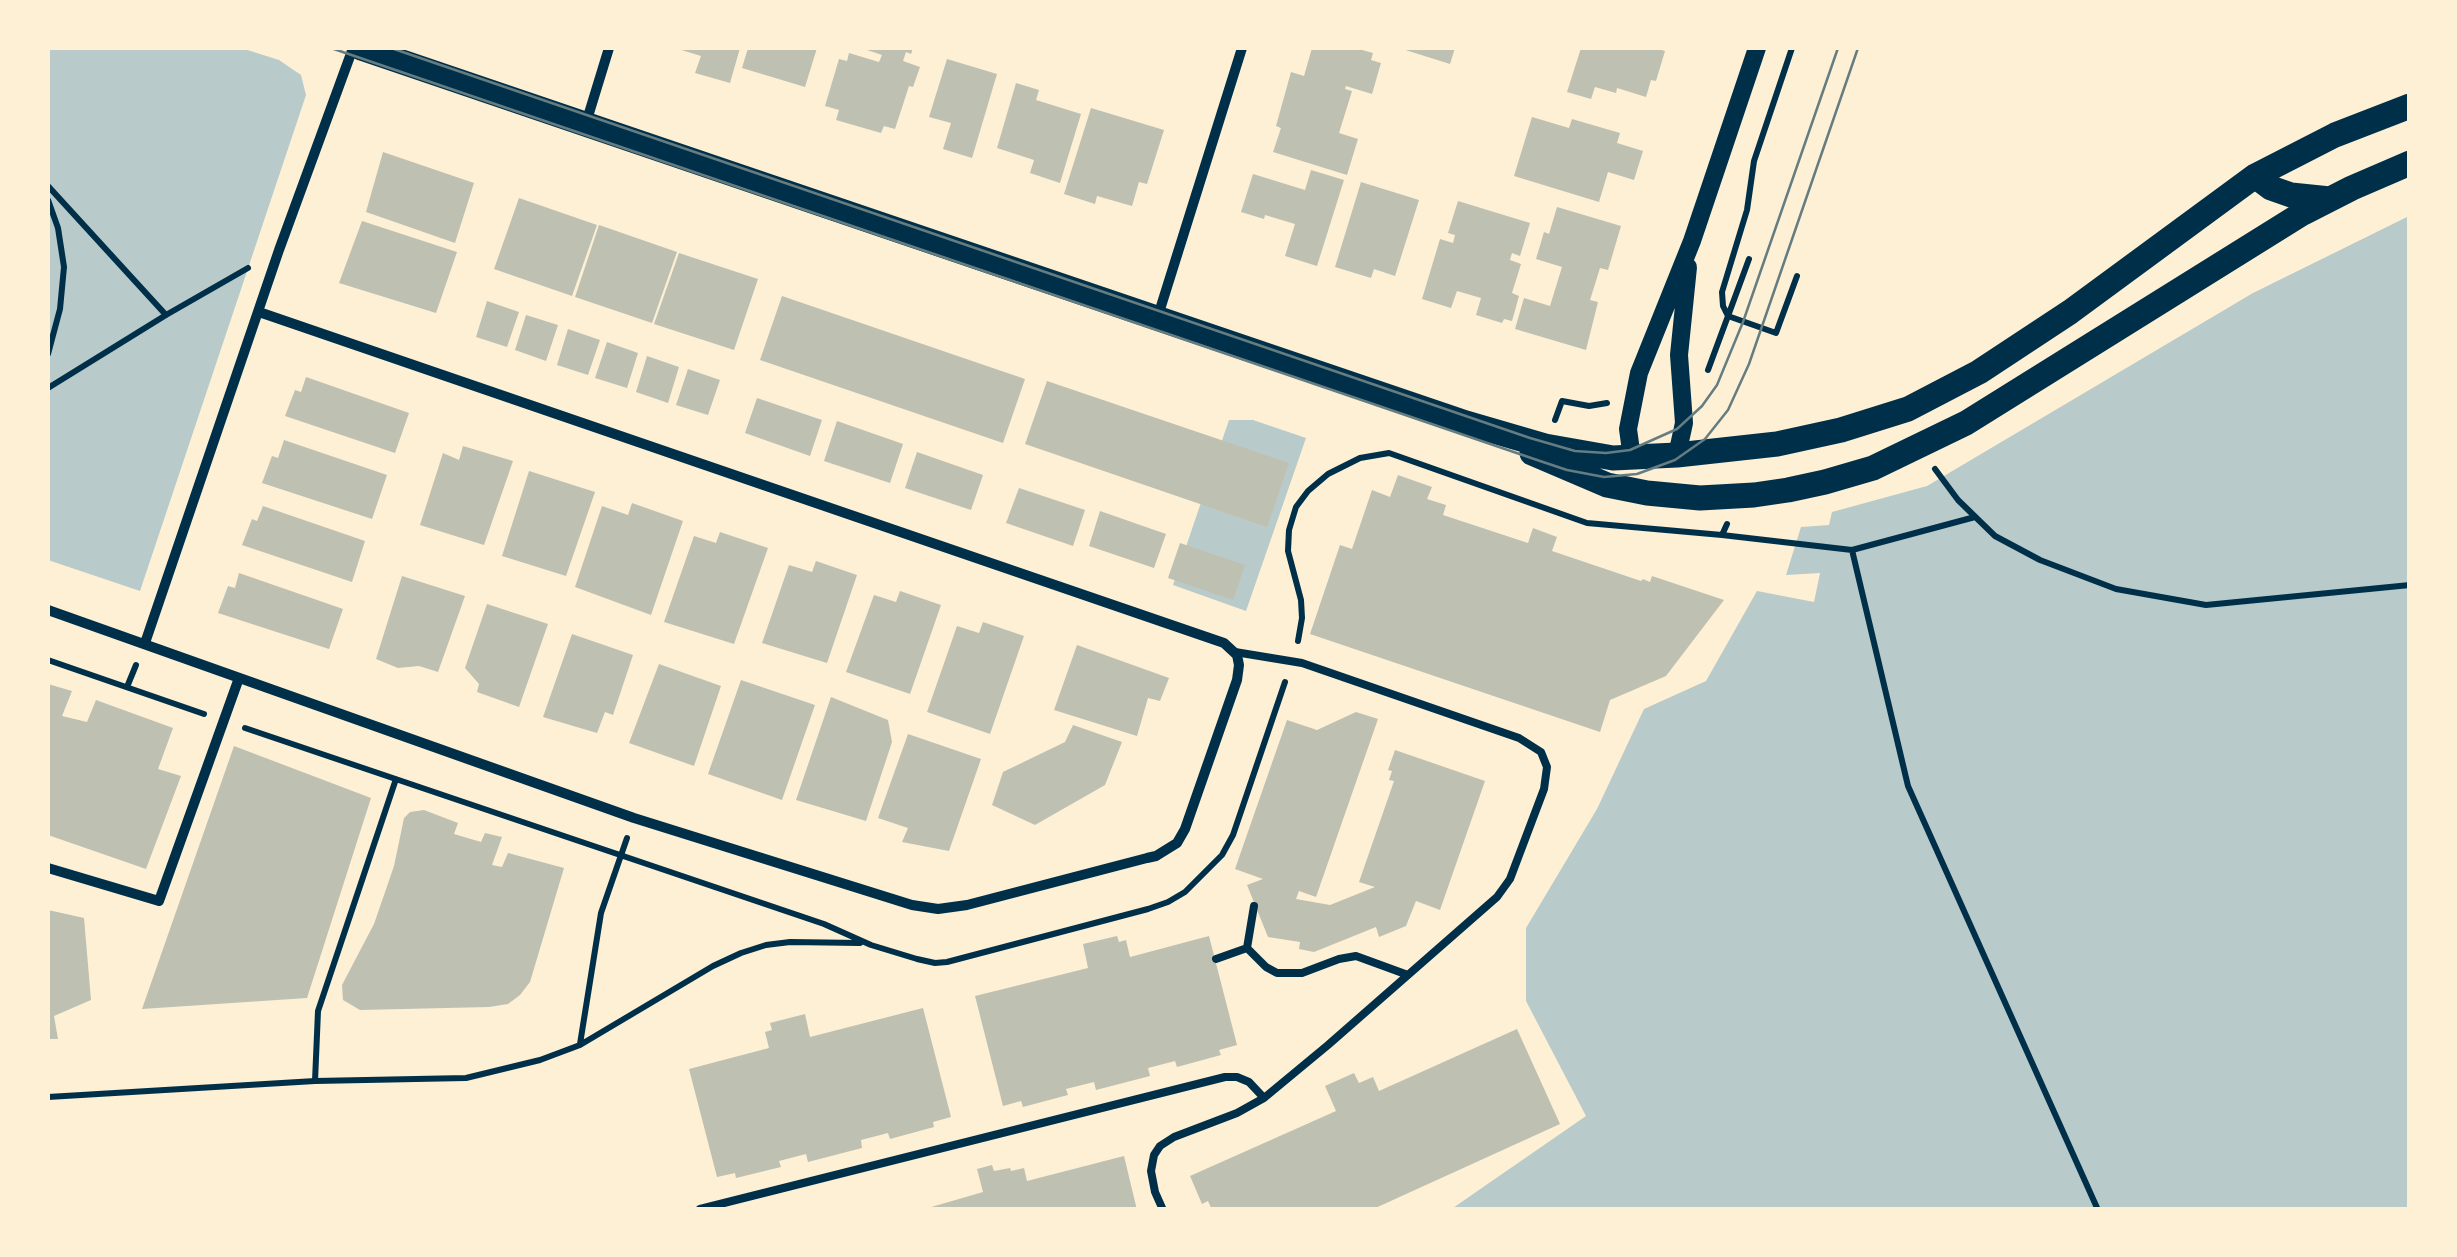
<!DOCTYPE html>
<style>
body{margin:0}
#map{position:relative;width:2457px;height:1257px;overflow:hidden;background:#fdf0d5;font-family:"Source Sans 3",sans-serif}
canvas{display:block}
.frame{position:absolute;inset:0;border:50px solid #fdf0d5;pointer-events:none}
</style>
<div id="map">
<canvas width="2457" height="1257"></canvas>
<div class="frame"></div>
</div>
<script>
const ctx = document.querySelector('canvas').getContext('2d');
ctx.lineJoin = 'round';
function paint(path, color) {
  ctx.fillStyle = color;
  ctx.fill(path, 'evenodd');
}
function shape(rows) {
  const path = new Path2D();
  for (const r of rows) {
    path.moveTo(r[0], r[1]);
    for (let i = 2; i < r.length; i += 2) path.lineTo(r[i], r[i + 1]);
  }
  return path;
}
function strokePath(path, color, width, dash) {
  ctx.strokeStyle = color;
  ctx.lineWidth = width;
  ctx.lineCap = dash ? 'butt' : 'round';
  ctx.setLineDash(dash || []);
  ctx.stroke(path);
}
const green = shape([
 [48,48,241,48,279,60,301,75,306,95,140,591,48,560],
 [2409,216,2409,1209,1450,1210,1586,1116,1526,1001,1526,928,1597,809,1644,709,1706,681,1757,591,1814,602,1820,573,1786,575,1801,527,1829,525,1832,512,1927,486,2253,293],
 [1229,420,1253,420,1306,438,1246,611,1173,585]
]);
const building = shape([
 [675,48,740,48,730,83,695,73,701,56],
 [748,48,817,48,805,87,742,68],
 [861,48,913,48,911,54,906,52,903,61,920,67,913,87,909,86,895,129,884,126,881,133,836,120,839,110,825,106,839,59,847,61,849,53,879,62,882,55],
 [1312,48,1355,48,1373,53,1371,60,1381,63,1372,94,1346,86,1345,89,1352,91,1339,133,1358,139,1347,175,1273,152,1281,128,1276,126,1291,72,1304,76],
 [1399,48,1455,48,1450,64],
 [1581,48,1655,48,1665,51,1656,81,1651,80,1646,97,1617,88,1616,93,1595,87,1591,99,1567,92],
 [947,59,997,74,972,158,943,149,951,123,929,117],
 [1016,83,1039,90,1036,100,1081,114,1060,183,1030,173,1034,160,997,148],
 [1091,108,1164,130,1147,184,1139,182,1132,206,1097,196,1095,204,1064,194],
 [1532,117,1569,128,1572,119,1620,133,1617,143,1643,151,1634,180,1608,172,1599,202,1514,176],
 [383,152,474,183,455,243,366,212],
 [1311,170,1344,180,1317,266,1285,256,1295,224,1265,215,1264,219,1241,212,1253,174,1305,190],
 [1361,182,1419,200,1395,276,1374,269,1371,278,1335,267],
 [519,198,597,225,572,296,494,269],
 [1458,201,1530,223,1520,256,1512,253,1510,260,1521,264,1512,293,1519,296,1512,321,1504,319,1502,323,1476,315,1481,298,1457,291,1451,308,1422,299,1440,239,1453,243,1455,235,1448,233],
 [1557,207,1621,226,1608,270,1600,268,1590,300,1598,302,1586,350,1515,329,1524,298,1550,306,1562,267,1536,259,1544,232,1549,234],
 [362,221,457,252,436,313,339,283],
 [599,225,677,252,652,323,575,297],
 [679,253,758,279,734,350,654,324],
 [782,296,1025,379,1003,443,760,360],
 [487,301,519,312,507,347,476,337],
 [526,315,558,325,546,361,515,350],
 [568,329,600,340,588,375,557,365],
 [607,342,638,353,627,388,595,378],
 [647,356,679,367,668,403,636,392],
 [688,369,720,380,708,415,676,405],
 [306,377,409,413,395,453,285,416,295,390,301,392],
 [1047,381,1289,463,1267,527,1025,444],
 [757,398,822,420,810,456,745,433],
 [837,421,903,444,890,483,824,461],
 [284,440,387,475,372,519,262,483,272,456,278,458],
 [463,446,513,461,484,545,420,525,443,453,459,460],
 [917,452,983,475,971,510,905,488],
 [529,471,595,492,566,576,502,556],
 [1398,475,1432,487,1427,499,1446,505,1443,515,1528,543,1533,528,1557,537,1552,551,1641,581,1643,579,1650,582,1652,576,1724,600,1666,676,1610,700,1600,732,1310,634,1340,545,1352,549,1372,490,1390,497],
 [1019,488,1085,510,1073,546,1006,523],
 [632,503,683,521,651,615,575,587,602,506,628,515],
 [263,506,365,541,352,582,242,545,252,519,257,521],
 [1100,511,1166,534,1154,568,1089,546],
 [720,532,768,548,734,644,664,622,694,536,716,543],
 [1180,543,1245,565,1233,600,1168,578],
 [816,561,857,575,827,663,762,643,789,565,812,572],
 [239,573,343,609,329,649,218,613,228,586,235,588],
 [402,576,465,596,438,672,419,666,398,668,376,659],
 [900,591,941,605,910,694,846,672,874,595,896,602],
 [487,604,548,624,519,707,477,692,479,684,465,668],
 [983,622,1024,636,990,734,927,712,957,626,979,633],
 [572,634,633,655,613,715,605,712,597,733,543,717],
 [1077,645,1169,678,1160,701,1148,698,1137,736,1054,710],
 [659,664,721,686,694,766,629,743],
 [741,680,815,705,782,800,708,774],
 [48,684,72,691,62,716,87,722,96,700,173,728,158,769,181,776,146,869,48,835],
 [831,697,888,720,892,742,866,821,796,800],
 [1356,712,1378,719,1316,897,1299,891,1296,899,1330,905,1375,887,1359,882,1394,781,1389,780,1392,771,1388,770,1395,750,1485,781,1440,910,1416,901,1406,926,1379,937,1376,927,1314,952,1299,949,1300,942,1268,937,1247,885,1263,879,1235,869,1287,720,1317,730],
 [1073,725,1122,742,1105,785,1035,825,992,805,1003,772,1065,742],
 [908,734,981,759,949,851,902,842,908,828,878,818],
 [234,746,371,798,307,998,142,1009],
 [424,810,458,823,454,834,481,842,485,833,502,837,492,865,502,867,508,853,564,868,530,982,520,995,508,1004,489,1007,360,1010,343,1000,342,985,374,924,394,866,404,818,410,812],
 [48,910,84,918,91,1000,54,1016,58,1039,48,1039],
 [1117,936,1119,942,1126,940,1130,957,1209,936,1237,1045,1219,1050,1221,1055,1177,1067,1175,1061,1148,1068,1150,1076,1096,1090,1094,1082,1066,1089,1068,1095,1023,1107,1021,1101,1003,1106,975,996,1088,968,1083,944],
 [923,1008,951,1117,933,1122,934,1127,890,1139,888,1133,861,1140,862,1148,808,1162,806,1154,779,1161,781,1167,736,1178,735,1173,717,1177,689,1069,769,1048,765,1032,772,1030,770,1023,805,1014,810,1037],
 [1517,1029,1560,1124,1371,1210,1212,1210,1208,1201,1202,1204,1190,1176,1336,1111,1325,1086,1354,1073,1359,1083,1373,1077,1379,1091],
 [1124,1156,1137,1210,921,1210,983,1192,977,1169,992,1165,994,1171,1010,1168,1011,1171,1024,1168,1027,1181]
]);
const path = shape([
 [48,186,166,315],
 [48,200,58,228,64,267,60,309,48,354],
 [1749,259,1728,316,1776,333,1797,276],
 [1708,370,1728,316,1723,306,1722,292,1747,210,1754,161,1792,48],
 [48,388,166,315,248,268],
 [1555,420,1562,401,1589,406,1607,403],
 [1935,469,1958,500,1995,536,2040,560,2116,589,2206,605,2410,585],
 [1722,535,1852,550,1975,517],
 [1852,550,1908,786,2098,1210],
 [1298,641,1302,618,1301,600,1288,551,1289,530,1296,507,1308,491,1328,474,1360,458,1389,453,1587,523,1722,535,1727,524],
 [48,660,204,714],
 [127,687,136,665],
 [245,728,824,924,871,945,917,959,935,963,947,962,1148,909,1168,902,1185,892,1222,855,1233,835,1285,682],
 [580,1044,601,913,627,838],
 [315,1081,318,1011,396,779],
 [48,1097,315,1081,466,1078,540,1060,580,1045,713,966,741,953,766,945,790,942,860,943]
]);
const service = shape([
 [1254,906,1247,948,1266,967,1277,973,1302,973,1339,959,1356,956,1408,975],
 [1216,959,1247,948],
 [700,1209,1225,1077,1237,1077,1249,1082,1264,1098,1328,1045,1497,897,1510,879,1544,789,1547,767,1541,752,1519,738,1302,663,1235,652],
 [1163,1210,1155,1192,1151,1171,1154,1155,1160,1146,1174,1137,1237,1113,1264,1098]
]);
const minor = shape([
 [586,123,609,48],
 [1157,319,1242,48],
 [48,610,634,818,912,905,938,909,967,905,1147,858,1156,856,1177,843,1185,829,1237,680,1239,665,1237,655,1224,643,259,312],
 [145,643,279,250,353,48],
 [48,868,159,901,239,678]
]);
const tertiary = shape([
 [1677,455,1684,423,1679,355,1688,267],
 [1632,458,1628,429,1639,373,1692,241,1757,48]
]);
const primary = shape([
 [361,48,1466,423,1545,446,1613,458,1677,455,1777,444,1841,430,1908,409,1979,372,2070,312,2255,176,2335,135,2410,106],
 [2255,176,2271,188,2291,195,2330,199],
 [1532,453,1607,485,1647,493,1700,498,1754,495,1788,490,1825,482,1873,468,1966,423,2303,213,2352,188,2410,163]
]);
const tram = shape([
 [331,48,1540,461,1567,470,1604,477,1637,474,1675,460,1705,439,1728,410,1749,364,1858,48],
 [391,48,1530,438,1575,451,1606,453,1630,450,1677,429,1702,406,1717,385,1743,322,1838,48]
]);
paint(green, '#b9caca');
paint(building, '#bec0b2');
strokePath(path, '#003049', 6);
strokePath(service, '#003049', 8);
strokePath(minor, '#003049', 10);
strokePath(tertiary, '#003049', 18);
strokePath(primary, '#003049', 25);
strokePath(tram, '#657d81', 2.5);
</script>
